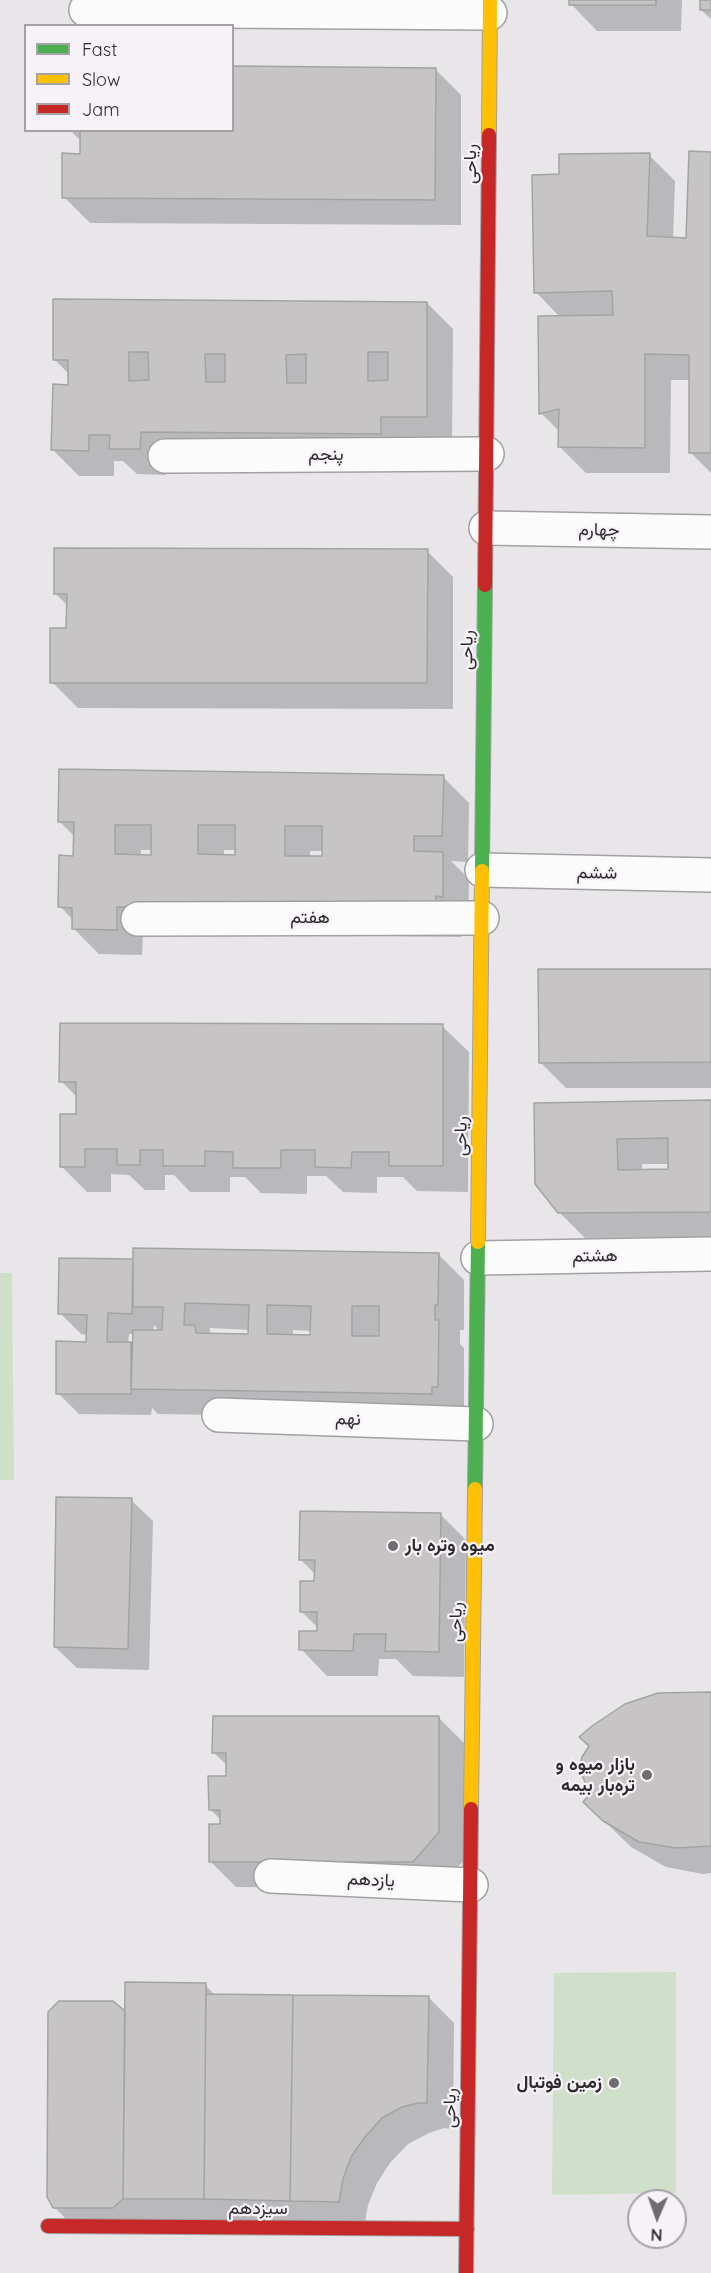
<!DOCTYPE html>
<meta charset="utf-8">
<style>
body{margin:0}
#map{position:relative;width:711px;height:2273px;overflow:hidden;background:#e8e6e9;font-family:Quicksand,sans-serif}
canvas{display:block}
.legend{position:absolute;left:24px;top:24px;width:210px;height:108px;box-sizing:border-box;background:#f6f2f7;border:2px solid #a5a2a6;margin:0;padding:8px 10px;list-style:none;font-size:18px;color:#2c2a2c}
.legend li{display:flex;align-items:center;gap:12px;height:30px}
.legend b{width:30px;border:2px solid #a5a2a6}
.north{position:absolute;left:627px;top:2189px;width:60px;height:60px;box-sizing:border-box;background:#f6f2f7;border:2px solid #a5a2a6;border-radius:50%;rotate:182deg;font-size:16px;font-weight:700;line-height:24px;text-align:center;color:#2c2a2c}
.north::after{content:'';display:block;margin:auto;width:21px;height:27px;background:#6e6c6e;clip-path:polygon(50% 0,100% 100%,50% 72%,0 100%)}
</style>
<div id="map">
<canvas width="711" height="2273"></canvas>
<ul class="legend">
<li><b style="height:8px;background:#4caf50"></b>Fast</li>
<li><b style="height:8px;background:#ffc107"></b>Slow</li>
<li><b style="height:8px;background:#c62828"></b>Jam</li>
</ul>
<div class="north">N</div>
</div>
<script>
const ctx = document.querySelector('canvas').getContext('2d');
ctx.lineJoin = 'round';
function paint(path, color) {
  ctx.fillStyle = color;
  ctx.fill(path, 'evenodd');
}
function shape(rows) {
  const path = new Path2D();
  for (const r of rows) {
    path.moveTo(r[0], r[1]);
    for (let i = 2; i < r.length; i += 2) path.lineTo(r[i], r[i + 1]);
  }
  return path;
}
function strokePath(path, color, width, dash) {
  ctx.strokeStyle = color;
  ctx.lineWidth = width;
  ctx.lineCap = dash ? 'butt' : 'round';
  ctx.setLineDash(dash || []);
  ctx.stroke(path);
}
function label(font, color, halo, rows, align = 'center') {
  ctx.font = font + ' Quicksand,Vazirmatn,sans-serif';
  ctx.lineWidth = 4.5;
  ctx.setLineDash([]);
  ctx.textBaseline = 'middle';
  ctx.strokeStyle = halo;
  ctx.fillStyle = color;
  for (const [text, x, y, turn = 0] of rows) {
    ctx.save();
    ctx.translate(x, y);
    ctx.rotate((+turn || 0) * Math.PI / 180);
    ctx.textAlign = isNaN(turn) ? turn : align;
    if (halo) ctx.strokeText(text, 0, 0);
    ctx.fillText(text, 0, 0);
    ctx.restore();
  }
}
const green = shape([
 [0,1273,12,1273,14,1480,0,1480],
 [676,1972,676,2193,552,2195,554,1973]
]);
const shadow = shape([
 [571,0,682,0,681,31,597,31,571,4],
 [701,0,711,0,711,19,701,10],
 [435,69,461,95,461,225,90,223,64,197,82,155,82,142,70,130,232,130],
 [711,153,711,473,690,452,691,380,671,380,670,473,586,473,560,447,560,432,541,413,560,317,536,292,560,176,649,155,675,181,673,239,687,239],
 [427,303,453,329,452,443,166,458,166,475,137,474,123,461,114,461,114,476,79,476,53,450,69,387,69,374,55,360],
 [427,551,453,577,453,709,78,708,52,682,68,629,68,606,56,594],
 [443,777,469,803,468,862,451,861,469,879,468,922,461,922,461,937,143,933,142,955,99,954,73,928,73,920,60,906,74,857,75,837,59,821],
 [141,850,153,850,153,857,141,856],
 [224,850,236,850,236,857,224,856],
 [310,851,323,851,323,857,310,857],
 [711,971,711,1088,566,1088,540,1062],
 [442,1026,469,1052,468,1192,417,1191,403,1177,377,1177,377,1193,343,1192,326,1176,307,1176,307,1194,261,1193,245,1177,230,1177,230,1192,190,1192,174,1175,165,1175,165,1190,145,1190,129,1175,111,1174,111,1192,87,1192,61,1166,78,1116,78,1098,61,1081],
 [711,1102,711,1237,585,1238,559,1212,535,1104],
 [642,1164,669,1164,669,1170,642,1171],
 [438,1254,464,1280,464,1330,460,1330,460,1344,464,1348,464,1412,457,1419,158,1414,152,1408,151,1415,79,1414,58,1393,88,1343,88,1335,81,1334,60,1313,61,1259,134,1261],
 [154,1325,160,1332,153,1332],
 [210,1328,250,1330,250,1336,210,1335],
 [293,1330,312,1331,312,1336,293,1336],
 [378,1331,381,1331,381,1338,378,1338],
 [129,1334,134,1334,134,1347,128,1344],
 [131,1500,153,1521,149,1670,77,1668,55,1647],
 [440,1514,466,1540,464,1677,413,1676,396,1659,379,1659,378,1676,327,1676,301,1649,318,1633,318,1628,301,1611,316,1582,316,1575,301,1560],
 [711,1693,711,1873,703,1874,666,1867,631,1847,585,1802],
 [439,1718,465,1744,465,1859,439,1888,236,1887,210,1861,222,1821,210,1809,228,1777,228,1766,214,1753],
 [205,1985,216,1996,428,1997,454,2023,453,2129,444,2128,429,2133,408,2144,390,2163,377,2183,368,2205,364,2227,76,2229,54,2207,126,2014]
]);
const building = shape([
 [569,0,656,0,656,5,569,5,569,0],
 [700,0,711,0,711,10,700,10,700,0],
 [232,66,436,68,435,200,62,198,62,153,80,154,80,130,232,130,232,66],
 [689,151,711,152,711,453,689,453,689,355,645,354,645,448,558,447,559,409,539,414,538,316,613,315,612,291,534,293,532,175,559,174,559,154,650,153,647,236,686,238,689,151],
 [53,299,427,302,427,417,381,417,381,434,141,432,140,449,109,449,110,435,89,435,89,451,51,450,53,384,68,385,68,360,53,360,53,299],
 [129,352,148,352,149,380,129,381,129,352],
 [368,352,388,352,388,380,368,381,368,352],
 [205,354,225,354,225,382,206,382,205,354],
 [306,354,306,383,287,383,286,355,306,354],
 [54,548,428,549,427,683,50,683,50,628,66,628,67,594,54,594,54,548],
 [59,769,444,775,442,836,414,836,414,851,443,852,443,897,436,896,436,912,117,907,117,930,72,929,72,908,58,907,59,855,73,856,74,822,58,822,59,769],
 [115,825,151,825,151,855,115,854,115,825],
 [198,825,235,825,235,855,198,854,198,825],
 [285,826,322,826,322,856,285,856,285,826],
 [538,969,711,969,711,1062,539,1063,538,969],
 [60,1023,443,1024,443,1166,389,1166,389,1152,352,1152,351,1168,315,1167,315,1150,281,1150,281,1168,233,1168,233,1152,205,1151,205,1166,163,1166,163,1150,140,1150,140,1165,117,1165,117,1149,85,1149,85,1167,60,1167,60,1114,76,1114,76,1082,59,1082,60,1023],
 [711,1100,711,1212,558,1213,535,1184,534,1103,711,1100],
 [668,1138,668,1169,618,1170,617,1139,668,1138],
 [133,1248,439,1253,438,1305,435,1305,435,1320,439,1320,438,1387,432,1387,432,1394,131,1389,133,1330,162,1330,163,1307,133,1307,133,1248],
 [185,1303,249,1305,248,1334,196,1333,195,1325,184,1325,185,1303],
 [267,1305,311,1306,310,1335,267,1334,267,1305],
 [352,1306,379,1306,379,1336,352,1336,352,1306],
 [59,1258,133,1259,132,1314,108,1313,107,1342,131,1342,131,1394,56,1394,56,1341,86,1342,87,1315,58,1314,59,1258],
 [56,1497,132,1498,128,1649,54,1647,56,1497],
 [300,1511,441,1513,439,1652,385,1651,386,1634,354,1634,353,1651,299,1650,299,1631,317,1631,317,1612,300,1612,300,1581,314,1581,315,1560,299,1560,300,1511],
 [711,1692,711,1846,676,1848,639,1842,603,1821,583,1802,590,1794,579,1768,582,1757,589,1746,579,1737,592,1726,625,1704,658,1693,711,1692],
 [213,1716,439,1716,439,1832,413,1862,209,1862,209,1824,220,1824,220,1810,209,1810,208,1776,226,1776,226,1753,212,1753,213,1716],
 [125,1982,206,1983,204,2199,123,2199,125,1982],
 [206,1994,293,1995,290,2201,204,2199,206,1994],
 [293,1995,429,1996,427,2103,418,2103,402,2107,382,2118,365,2137,351,2157,343,2179,339,2202,290,2201,293,1995],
 [59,2001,113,2001,125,2011,123,2199,113,2208,53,2208,47,2197,48,2012,59,2001]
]);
const street = shape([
 [86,10,490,13],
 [165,456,487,454],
 [486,528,711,532],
 [482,870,711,875],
 [138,919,482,918],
 [478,1258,711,1254],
 [219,1415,476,1424],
 [271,1876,471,1885]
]);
const fast = shape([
 [482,871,485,585],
 [475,1489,478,1242]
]);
const slow = shape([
 [489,135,490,0],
 [478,1242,482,871],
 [471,1809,475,1489]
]);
const jam = shape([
 [485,585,489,135],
 [48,2226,467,2229],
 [466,2273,471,1809]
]);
const markers = [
 [393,1546,6,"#6e6c6e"],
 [647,1775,6,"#6e6c6e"],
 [614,2083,6,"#6e6c6e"]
];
const streetNames = [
 ["ریاحی",471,164,-90],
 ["پنجم",326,455],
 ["چهارم",599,530,1],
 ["ریاحی",467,650,-89],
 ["ششم",597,873,1],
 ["هفتم",310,918],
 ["ریاحی",461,1136,-89],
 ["هشتم",595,1256,-1],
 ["نهم",348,1419,2],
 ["ریاحی",456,1622,-89],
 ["یازدهم",371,1880,3],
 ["ریاحی",450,2108,-89],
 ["سیزدهم",258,2209]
];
const poiNames = [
 ["میوه وتره بار",405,1546,"left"],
 ["بازار میوه و",635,1765],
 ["تره‌بار بیمه",635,1786],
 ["زمین فوتبال",602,2083]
];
paint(green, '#d0dfca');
paint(shadow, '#0003');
paint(building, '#c6c4c5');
strokePath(building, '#a4a3a4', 1.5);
strokePath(street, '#a2a0a3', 36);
strokePath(fast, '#a2a0a3', 16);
strokePath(slow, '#a2a0a3', 16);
strokePath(jam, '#a2a0a3', 16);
strokePath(street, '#fcfbfc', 33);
strokePath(fast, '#4caf50', 14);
strokePath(slow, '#ffc107', 14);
strokePath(jam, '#c62828', 14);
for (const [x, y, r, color] of markers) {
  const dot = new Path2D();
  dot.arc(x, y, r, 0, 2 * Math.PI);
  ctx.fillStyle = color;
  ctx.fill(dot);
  strokePath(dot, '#f6f2f7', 2);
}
label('18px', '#2c2a2c', '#f6f2f7', streetNames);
label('bold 18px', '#2c2a2c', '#f6f2f7', poiNames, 'right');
</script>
